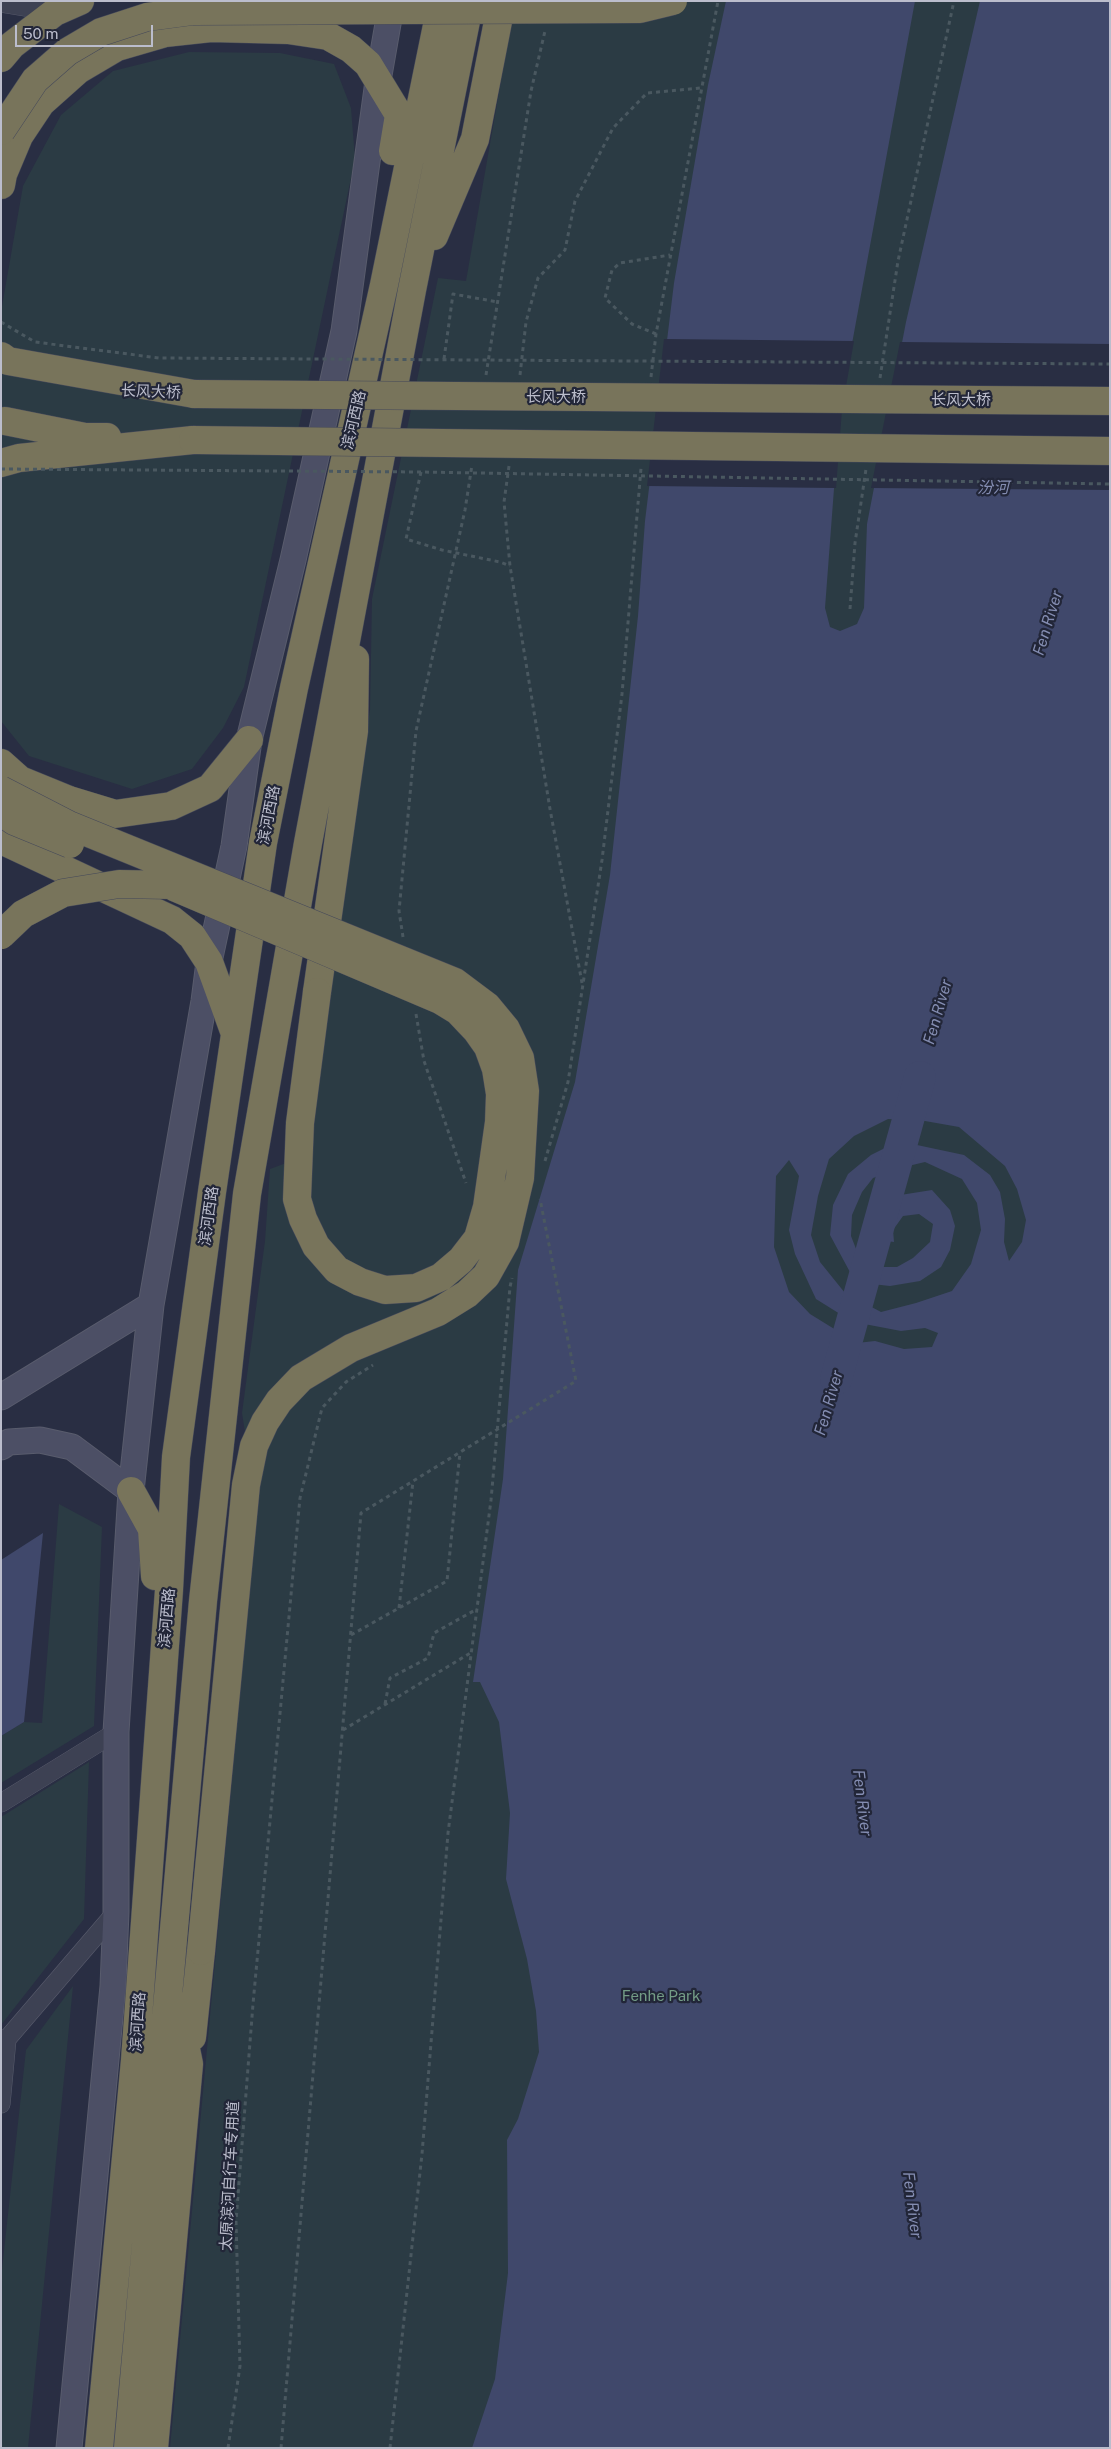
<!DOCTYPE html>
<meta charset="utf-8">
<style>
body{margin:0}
#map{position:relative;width:1111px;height:2449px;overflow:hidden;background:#292e43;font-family:"Public Sans",sans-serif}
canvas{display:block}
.frame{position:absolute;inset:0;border:2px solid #bbbdcc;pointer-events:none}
.scale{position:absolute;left:15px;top:25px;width:138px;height:22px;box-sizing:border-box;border:2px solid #bbbdcc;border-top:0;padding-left:6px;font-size:15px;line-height:18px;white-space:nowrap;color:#bbbdcc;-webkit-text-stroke:4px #222638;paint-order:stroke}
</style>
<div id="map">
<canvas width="1111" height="2449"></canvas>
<div class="frame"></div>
<div class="scale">50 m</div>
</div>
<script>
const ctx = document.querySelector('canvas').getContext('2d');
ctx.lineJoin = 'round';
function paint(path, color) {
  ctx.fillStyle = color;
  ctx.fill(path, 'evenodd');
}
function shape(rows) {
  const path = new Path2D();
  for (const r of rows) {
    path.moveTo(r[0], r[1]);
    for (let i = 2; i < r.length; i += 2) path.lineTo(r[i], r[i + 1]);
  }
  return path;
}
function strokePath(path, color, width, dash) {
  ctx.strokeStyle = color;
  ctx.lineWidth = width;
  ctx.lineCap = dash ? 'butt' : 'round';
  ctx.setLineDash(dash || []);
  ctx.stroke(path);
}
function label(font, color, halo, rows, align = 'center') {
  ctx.font = font + ' "Public Sans","Noto Sans SC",sans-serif';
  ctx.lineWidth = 4.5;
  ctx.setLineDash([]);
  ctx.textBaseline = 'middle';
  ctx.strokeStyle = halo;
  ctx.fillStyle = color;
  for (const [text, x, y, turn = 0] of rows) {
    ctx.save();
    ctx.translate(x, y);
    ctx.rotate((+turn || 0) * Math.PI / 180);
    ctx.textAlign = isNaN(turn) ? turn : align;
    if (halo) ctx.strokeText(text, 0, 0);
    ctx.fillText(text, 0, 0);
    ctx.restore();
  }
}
const green = shape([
 [515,1,1110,1,1110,2448,170,2448,257,1509,242,1413,265,1241,270,1169,308,1155,337,916,370,710,372,599,438,278,466,281],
 [189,52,280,53,334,64,351,108,355,159,244,687,223,728,192,769,132,789,29,756,1,721,1,312,23,186,61,115,113,71],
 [59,1504,102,1527,94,1726,1,1783,1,1736,24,1722,42,1723],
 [89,1762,84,1919,1,2025,1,1817],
 [73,1986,28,2448,1,2448,1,2278,26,2050]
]);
const water = shape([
 [726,1,915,1,840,409,825,608,830,627,840,631,857,624,864,608,867,524,906,322,980,1,1110,1,1110,2448,472,2448,495,2379,508,2273,507,2140,518,2119,539,2052,536,2011,527,1959,506,1879,510,1813,499,1722,480,1682,473,1682,503,1479,518,1270,575,1082,610,875,638,616,645,521,674,283,708,85],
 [888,1119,925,1121,959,1127,1005,1166,1017,1189,1026,1220,1022,1242,1009,1261,1004,1242,1005,1219,1000,1192,990,1175,964,1155,917,1145,887,1147,871,1155,848,1174,833,1205,830,1235,851,1274,872,1284,890,1286,920,1281,941,1267,950,1250,955,1226,950,1210,932,1190,894,1196,879,1207,875,1222,880,1240,894,1242,893,1230,903,1216,919,1214,933,1224,930,1242,913,1258,897,1267,880,1267,858,1254,851,1236,852,1215,862,1192,873,1178,904,1167,925,1162,962,1179,977,1203,981,1230,971,1264,952,1291,916,1303,881,1312,845,1293,820,1262,811,1235,818,1196,829,1159,854,1136],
 [789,1160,799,1176,789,1230,795,1254,816,1299,840,1314,859,1323,901,1331,925,1328,938,1333,932,1347,904,1349,875,1341,857,1343,810,1314,789,1292,774,1247,776,1176],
 [43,1533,24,1722,1,1736,1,1560]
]);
const pier = shape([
 [664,339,854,341,842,409,836,488,647,486],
 [900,342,1110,344,1110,490,871,488]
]);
const river = shape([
 [836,1379,920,1077]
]);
const path = shape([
 [656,334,632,324,605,298,612,270,620,263,670,255],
 [444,359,453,294,498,302],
 [486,375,531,91,545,31],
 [520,375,526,322,538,278,565,250,575,201,613,128,647,93,701,88],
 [651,377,656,334,718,1],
 [880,378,898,261,954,1],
 [509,466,504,502,510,566,550,809,582,983],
 [421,472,406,539,442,550,500,562,510,566],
 [850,609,855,543,866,469],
 [403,937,399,911,416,731,465,510,472,465],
 [416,1014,424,1061,466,1183],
 [545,1161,568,1082,602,860,622,694,641,468],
 [399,1608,413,1481],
 [351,1635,447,1581,460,1452],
 [385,1704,390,1678,428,1658,434,1633,477,1609],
 [343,1730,472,1652],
 [228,2448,240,2366,236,2221,253,2004,300,1498,322,1408,346,1382,373,1365],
 [281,2448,361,1513,576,1381,540,1199],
 [390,2448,422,2154,448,1833,491,1500,510,1287,512,1278]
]);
const street = shape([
 [1,3,55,12],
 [1,1803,116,1732],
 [1,2039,7,2039,116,1912],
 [1,2104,7,2039]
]);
const secondary = shape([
 [1,1397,151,1305],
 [1,1447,9,1442,40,1440,72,1447,131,1491],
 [69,2448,113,1986,116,1912,116,1732,131,1491,151,1305,204,1001,209,962,234,846,249,740,293,560,344,331,378,81,392,1]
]);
const highway = shape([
 [1,58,12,45,55,12,80,1],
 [1,185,3,174,19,136,41,103,78,70,117,47,165,33,211,28,288,30,328,36,351,49,368,64,399,115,393,151],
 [434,236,475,139,502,1],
 [1,356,8,361,194,394],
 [5,421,85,437,107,437],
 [1,463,19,458,193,440],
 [1,763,20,780,69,800,115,814,171,806,210,788,249,740],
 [1,840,172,920,192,936,209,962,234,1031],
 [317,992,354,731,355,659],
 [131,1491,152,1529,155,1576],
 [192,2037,201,1951],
 [99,2448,135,2060,169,1590,176,1457,212,1192,263,843,294,688,384,285,442,1],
 [128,2448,203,1601,247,1194,308,843,412,290,470,1],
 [154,2448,189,2064,177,2005]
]);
const pathBridge = shape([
 [1,322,35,342,159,358,1110,364],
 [1,469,421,472,1110,484]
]);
const highwayBridge = shape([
 [1,131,35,80,67,52,101,32,147,17,192,11,640,9,673,1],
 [194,394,1110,401],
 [193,440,1110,451],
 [1,790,69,825,455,982,487,1006,506,1029,520,1058,525,1091,520,1178,505,1242,486,1276,467,1294,438,1312,351,1348,301,1378,279,1401,265,1422,254,1446,246,1485,201,1951],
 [1,812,14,821,70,844],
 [174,887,440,1000,458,1011,476,1030,488,1047,496,1069,500,1094,499,1122,487,1207,478,1238,461,1260,441,1277,416,1288,385,1290,360,1282,337,1270,316,1246,303,1219,297,1199,300,1123,317,992],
 [1,935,23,914,63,893,119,884,170,885]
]);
const streetNames = [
 ["长风大桥",151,392,2],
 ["长风大桥",556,397],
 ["长风大桥",961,400],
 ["滨河西路",354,420,-77],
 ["滨河西路",269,815,-79],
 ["滨河西路",209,1216,-82],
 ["滨河西路",167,1618,-85],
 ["滨河西路",138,2022,-86],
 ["太原滨河自行车专用道",230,2176,-87]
];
const parkNames = [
 ["Fenhe Park",661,1996]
];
const waterNames = [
 ["汾河",993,488],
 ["Fen River",1048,623,-73],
 ["Fen River",938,1012,-74],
 ["Fen River",829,1403,-74],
 ["Fen River",862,1803,83],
 ["Fen River",912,2205,83]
];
paint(green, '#2b3b44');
paint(water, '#40486b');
paint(pier, '#292e43');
strokePath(river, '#40486b', 32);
strokePath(street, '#595c6d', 19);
strokePath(secondary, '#595c6d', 27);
strokePath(highway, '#45495a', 29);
strokePath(path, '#4a5860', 3, [4, 4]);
strokePath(street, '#3d4153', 18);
strokePath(secondary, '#4c4f65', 25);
strokePath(highway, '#78745b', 28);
strokePath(highwayBridge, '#45495a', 29, []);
strokePath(pathBridge, '#4a5860', 3, [4, 4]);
strokePath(highwayBridge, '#78745b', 28);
label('15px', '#bbbdcc', '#222638', streetNames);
label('15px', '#739c86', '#222638', parkNames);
label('italic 16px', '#848db2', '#222638', waterNames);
</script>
